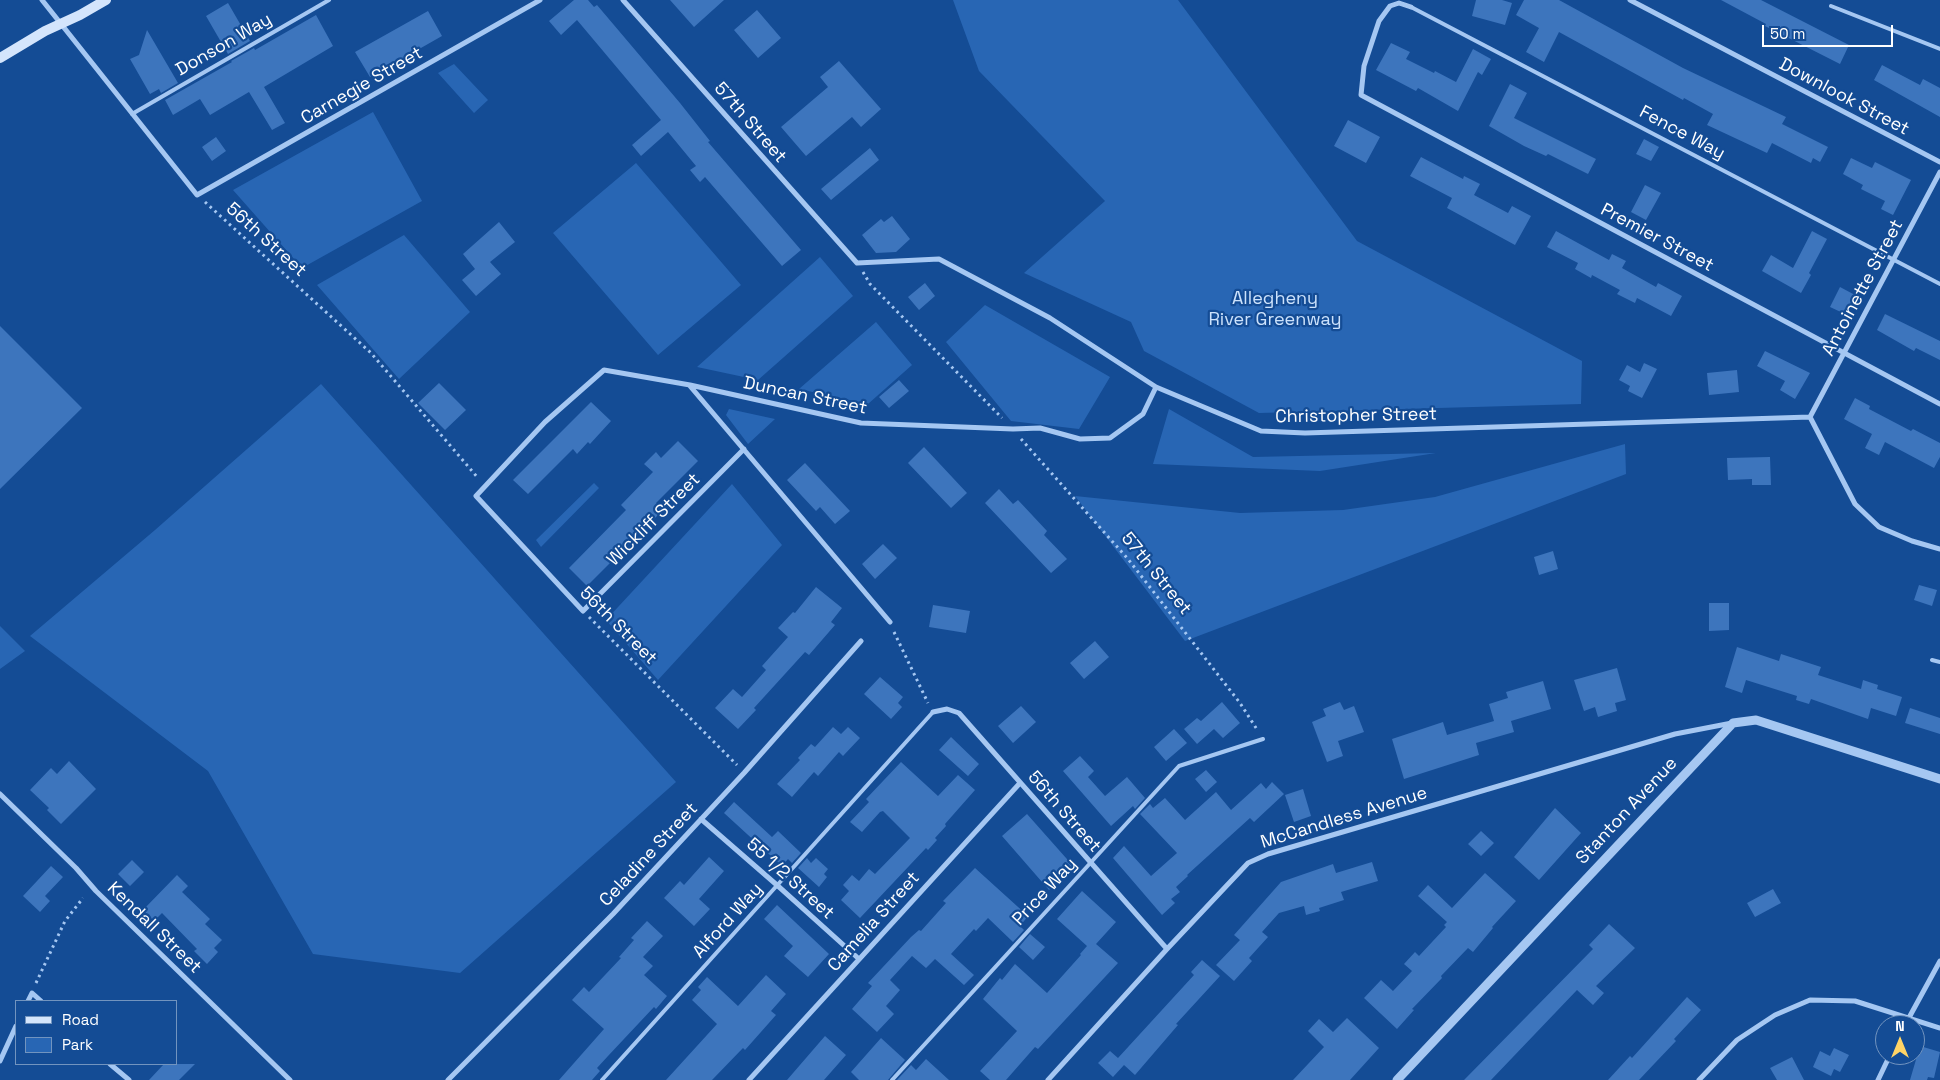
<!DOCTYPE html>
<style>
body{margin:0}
#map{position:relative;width:1940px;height:1080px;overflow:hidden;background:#144c95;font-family:"Space Grotesk",sans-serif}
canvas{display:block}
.legend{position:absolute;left:15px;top:1000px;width:162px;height:65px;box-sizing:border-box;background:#144c95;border:1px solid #7294bf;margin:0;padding:6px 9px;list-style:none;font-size:15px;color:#fff}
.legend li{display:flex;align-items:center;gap:10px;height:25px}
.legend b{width:25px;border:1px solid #7294bf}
.north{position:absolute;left:1875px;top:1015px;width:50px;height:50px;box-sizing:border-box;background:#144c95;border:1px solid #7294bf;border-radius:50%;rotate:0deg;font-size:14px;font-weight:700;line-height:20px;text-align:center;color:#fff}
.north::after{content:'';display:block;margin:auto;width:18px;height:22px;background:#ffd466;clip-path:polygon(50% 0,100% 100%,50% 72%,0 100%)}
.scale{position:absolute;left:1762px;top:25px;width:131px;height:22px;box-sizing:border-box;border:2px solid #fff;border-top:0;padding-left:6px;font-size:15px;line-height:18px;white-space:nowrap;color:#fff;-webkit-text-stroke:4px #144c95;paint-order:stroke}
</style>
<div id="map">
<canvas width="1940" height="1080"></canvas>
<ul class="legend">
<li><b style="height:6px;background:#d4e5fc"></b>Road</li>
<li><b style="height:14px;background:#2866b4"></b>Park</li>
</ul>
<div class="north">N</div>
<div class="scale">50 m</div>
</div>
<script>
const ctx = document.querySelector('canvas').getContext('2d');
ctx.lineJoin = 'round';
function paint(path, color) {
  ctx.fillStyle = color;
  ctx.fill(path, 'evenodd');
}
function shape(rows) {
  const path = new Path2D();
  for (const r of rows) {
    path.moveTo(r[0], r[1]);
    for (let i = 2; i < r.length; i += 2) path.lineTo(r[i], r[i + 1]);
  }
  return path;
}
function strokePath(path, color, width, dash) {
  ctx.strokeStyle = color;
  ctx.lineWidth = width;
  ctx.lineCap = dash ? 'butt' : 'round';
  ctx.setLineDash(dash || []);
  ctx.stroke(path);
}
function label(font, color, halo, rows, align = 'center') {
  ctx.font = font + ' "Space Grotesk",sans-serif';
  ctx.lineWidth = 4.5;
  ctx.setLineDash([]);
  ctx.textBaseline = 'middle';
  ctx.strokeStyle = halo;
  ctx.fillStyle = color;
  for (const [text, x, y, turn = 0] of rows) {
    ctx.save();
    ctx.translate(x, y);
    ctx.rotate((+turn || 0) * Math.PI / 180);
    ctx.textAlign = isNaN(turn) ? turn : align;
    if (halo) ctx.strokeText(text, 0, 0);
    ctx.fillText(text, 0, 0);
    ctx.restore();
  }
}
const green = shape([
 [953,0,1178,0,1357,241,1582,361,1581,404,1259,413,1144,351,1131,322,1024,273,1105,201,979,71],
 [454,64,488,100,474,113,438,73],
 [373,112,422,201,302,268,233,190],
 [636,163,741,285,658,355,553,233],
 [404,235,470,312,399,379,317,285],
 [820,257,853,296,758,380,697,367],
 [985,305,1110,377,1079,429,1011,421,946,342],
 [876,322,912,365,868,404,799,389],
 [321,384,676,782,460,973,313,954,208,771,30,636,155,530],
 [729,409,775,419,748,444,726,415],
 [1169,409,1253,457,1436,453,1320,471,1153,464],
 [1625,444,1626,474,1185,641,1075,496,1240,513,1343,510,1435,497],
 [594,483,599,488,541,547,536,540],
 [732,484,782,545,658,680,606,620],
 [0,626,25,651,0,669]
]);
const building = shape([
 [574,0,588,0,594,7,597,5,680,103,710,141,708,142,801,250,782,266,705,177,700,182,690,170,696,166,668,132,641,156,632,145,661,120,577,20,561,35,549,21],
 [670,0,724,0,694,27],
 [1476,0,1502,0,1512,3,1505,25,1472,16],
 [1524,0,1559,0,1683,68,1786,117,1782,124,1828,147,1820,162,1813,158,1811,163,1772,143,1767,153,1707,125,1713,114,1684,98,1683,100,1559,32,1544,62,1526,52,1539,28,1516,15],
 [1721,0,1761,0,1849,45,1840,64,1765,26,1766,24],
 [228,3,250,41,228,54,206,16],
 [757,10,781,38,758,58,734,30],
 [428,11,442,36,370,77,355,52],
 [316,15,333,46,264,87,285,123,272,130,249,92,210,115,200,99,173,115,165,100,232,62,231,61,254,48,255,50],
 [147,30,178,83,161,93,159,89,150,94,130,59,139,55],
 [1391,43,1410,52,1406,59,1434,73,1435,71,1456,82,1473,49,1491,59,1482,75,1478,72,1458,111,1418,88,1416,91,1376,70],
 [839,61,881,109,861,127,852,117,806,156,781,127,828,87,820,77],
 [1882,65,1920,85,1923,79,1940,88,1940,117,1874,80],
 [1510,84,1527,93,1514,118,1596,159,1588,174,1548,154,1546,156,1524,146,1489,126],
 [1348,120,1380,137,1366,163,1334,146],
 [216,137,226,151,212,161,202,147],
 [1644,139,1659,147,1651,161,1636,154],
 [870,148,879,160,831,200,821,189],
 [1421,157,1463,179,1464,176,1480,184,1474,195,1508,213,1512,206,1531,216,1515,245,1447,208,1452,198,1410,176],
 [1851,158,1872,168,1875,162,1911,180,1893,215,1881,209,1885,201,1861,189,1863,185,1843,174],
 [1645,185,1661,193,1646,220,1631,212],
 [892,216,910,239,896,252,876,253,862,235,881,219,884,222],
 [499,222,515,242,490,262,501,274,476,296,462,280,475,269,463,254],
 [1556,231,1609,260,1612,254,1626,261,1622,268,1656,287,1658,283,1682,296,1671,316,1637,298,1635,303,1617,294,1620,290,1592,275,1591,278,1575,269,1578,263,1547,247],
 [1812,231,1827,239,1809,273,1811,275,1801,293,1762,271,1771,255,1793,268],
 [925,283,935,296,919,310,908,297],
 [1840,287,1855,295,1845,314,1830,307],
 [1885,314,1940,341,1940,360,1916,348,1914,351,1877,330],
 [0,326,82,408,0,489],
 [1765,351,1810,373,1795,399,1780,390,1785,381,1757,366],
 [1644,363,1657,369,1642,398,1628,391,1630,386,1619,380,1627,365,1640,372],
 [1737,370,1739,392,1709,395,1707,373],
 [899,380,909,391,889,408,879,397],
 [439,383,466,410,445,430,418,403],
 [1855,398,1870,406,1869,409,1911,431,1913,429,1940,443,1940,457,1934,468,1885,442,1879,455,1865,448,1872,434,1844,419],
 [591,402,611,421,590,444,588,442,577,454,573,449,528,494,513,480],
 [678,441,698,461,656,503,663,510,587,586,569,568,626,510,621,505,653,472,644,464,656,452,661,458],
 [924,447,967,493,951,508,908,463],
 [1770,457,1771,485,1752,485,1752,479,1728,480,1727,458],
 [805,463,850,511,835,524,820,507,816,511,787,480],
 [999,489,1013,504,1018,500,1047,531,1044,535,1067,559,1051,573,985,503],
 [883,544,897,558,875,579,862,564],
 [1553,551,1558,569,1539,575,1534,557],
 [1919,585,1937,590,1932,606,1914,600],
 [816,587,842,608,831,622,835,625,809,655,805,652,754,708,756,710,738,729,715,708,733,689,742,697,766,670,762,666,788,637,778,628,793,612,795,613],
 [1709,603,1729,603,1729,630,1709,631],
 [933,605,970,611,966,633,929,627],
 [1095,641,1109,657,1084,679,1070,663],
 [1737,647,1779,661,1781,654,1821,667,1818,675,1861,689,1863,680,1878,685,1877,689,1902,697,1896,716,1871,708,1868,719,1811,699,1809,704,1796,700,1797,696,1746,680,1742,693,1725,687],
 [1617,668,1626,700,1615,703,1617,711,1598,717,1595,707,1584,711,1574,680],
 [880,677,903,697,898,703,902,707,891,719,864,694],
 [1543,681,1551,709,1511,721,1514,732,1476,743,1479,755,1404,779,1392,739,1443,722,1447,735,1494,721,1489,704,1508,698,1506,692],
 [1222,702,1240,723,1223,738,1214,729,1197,744,1184,729,1197,718,1201,721],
 [1340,702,1344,710,1354,706,1364,732,1338,741,1343,756,1327,762,1312,722,1326,716,1323,709],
 [1021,706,1036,722,1013,743,998,726],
 [1910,708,1940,718,1940,734,1905,723],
 [833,727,841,734,848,727,860,738,843,756,839,752,818,776,814,772,792,797,777,784,800,760,798,758,811,744,815,747],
 [1174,729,1187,743,1166,761,1154,747],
 [951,737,979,764,968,776,939,750],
 [1080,756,1094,771,1088,777,1105,796,1127,777,1145,798,1135,809,1133,806,1111,826,1063,771],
 [69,761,96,789,61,824,47,810,49,808,30,790,51,768,57,774],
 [901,762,938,796,958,775,975,790,945,824,946,826,935,838,937,840,928,850,926,848,860,918,841,900,849,891,843,885,852,875,859,881,869,869,875,874,910,838,883,811,880,812,862,832,850,822,869,802,866,799],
 [1206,770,1217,782,1206,792,1195,779],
 [1272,782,1284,794,1254,822,1250,818,1187,875,1188,876,1176,887,1180,892,1171,899,1175,903,1162,915,1113,858,1124,846,1151,876,1177,853,1140,814,1150,804,1153,808,1165,798,1185,820,1216,792,1231,810,1261,783,1266,789],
 [1303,789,1311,816,1294,822,1285,795],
 [734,802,772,837,778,831,801,853,792,863,788,859,782,866,724,813],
 [1555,808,1581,833,1539,880,1514,857],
 [1027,814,1074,867,1049,890,1002,836],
 [1481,831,1494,843,1481,856,1468,844],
 [709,857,724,871,699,899,710,909,694,926,664,898,680,881,684,885],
 [807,858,811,863,816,858,828,869,824,874,827,877,819,887,798,868],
 [132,860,144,872,130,886,118,874],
 [1372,862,1378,881,1341,892,1344,900,1319,908,1320,911,1306,915,1304,906,1279,913,1262,932,1268,937,1249,958,1252,961,1234,981,1216,965,1240,940,1234,935,1281,882,1333,864,1336,873],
 [51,866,63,877,45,896,50,901,40,912,23,896],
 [975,868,1028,916,1020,926,1024,930,1013,942,988,918,976,931,974,929,951,954,974,975,964,985,935,959,926,968,912,956,890,980,900,990,886,1006,894,1014,877,1032,852,1009,872,986,868,983,911,937,919,930,921,931,946,903,943,901],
 [1485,873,1516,901,1492,927,1493,928,1473,952,1468,948,1441,976,1442,978,1412,1009,1414,1010,1397,1029,1364,998,1381,980,1393,991,1412,971,1404,964,1415,952,1419,956,1446,927,1444,925,1447,922,1418,896,1428,885,1452,908],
 [177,875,188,886,182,892,210,919,205,924,222,940,214,948,218,952,207,964,194,951,197,949,162,913,154,921,143,910],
 [1773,889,1781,903,1755,917,1747,903],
 [1082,891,1116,922,1096,944,1118,963,1038,1049,1035,1047,1006,1080,990,1080,980,1071,1017,1031,983,999,1000,978,1002,980,1015,964,1047,993,1081,955,1080,954,1087,946,1057,919],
 [777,905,829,954,808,977,784,956,793,946,764,919],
 [647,921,663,936,643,957,653,966,644,975,667,996,656,1009,654,1007,608,1056,597,1068,600,1071,592,1080,559,1080,604,1029,572,1000,584,987,589,992,621,958,619,957,634,940,631,938],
 [1609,924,1635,948,1596,986,1604,993,1593,1005,1577,990,1491,1080,1464,1080,1593,949,1589,945],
 [1030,934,1045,947,1033,960,1019,947],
 [1202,960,1220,976,1176,1024,1178,1025,1135,1075,1124,1065,1113,1077,1098,1063,1110,1051,1118,1058,1194,975,1191,972],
 [766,975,786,994,771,1011,776,1015,745,1050,743,1048,712,1080,666,1080,717,1024,692,1000,701,990,698,987,707,977,738,1006],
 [1687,997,1701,1010,1674,1039,1676,1041,1655,1063,1639,1080,1608,1080,1630,1056,1632,1058],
 [1347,1018,1379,1048,1350,1080,1293,1080,1324,1047,1308,1031,1319,1019,1333,1032],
 [825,1036,846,1055,824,1080,787,1080],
 [881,1038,905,1060,888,1080,859,1080,851,1072],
 [1920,1046,1940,1052,1934,1078,1928,1077,1927,1080,1910,1080],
 [1834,1048,1849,1055,1840,1072,1834,1069,1831,1076,1813,1067,1820,1051,1830,1056],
 [1792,1057,1804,1080,1777,1080,1770,1068],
 [926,1059,949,1080,897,1080,911,1065,916,1070],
 [164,1064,195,1064,179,1080,149,1080]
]);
const path = shape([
 [205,202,371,353,478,478],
 [863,272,870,284,1002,418],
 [1021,439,1128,559,1240,703,1258,731],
 [589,617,737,765],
 [894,632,928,703],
 [36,983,65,921,83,898]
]);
const service = shape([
 [1831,6,1940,49],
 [1411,7,1940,284],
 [132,114,329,0],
 [1932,660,1940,662],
 [602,1080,933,712],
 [892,1080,1179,766,1263,739]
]);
const minor = shape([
 [42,0,197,195,540,0],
 [623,0,857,263,939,259,1050,318,1156,387,1261,431,1305,433,1810,417],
 [1630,0,1940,162],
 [1411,7,1399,3,1390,6,1379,21,1364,66,1361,95,1940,404],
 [690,386,890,622],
 [1810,417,1940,172],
 [1810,417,1855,504,1879,527,1912,541,1940,549],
 [744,449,583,611,476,496,545,422,604,370,690,385,861,423,1013,429,1040,428,1080,439,1110,438,1143,414,1156,387],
 [933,712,947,709,959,713,1167,949],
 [0,794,76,868,96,891,290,1080],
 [701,819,778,886,859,959],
 [28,1001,32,993,41,1001],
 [1905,1025,1940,961],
 [0,1061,16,1026],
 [110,1064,129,1080],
 [448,1080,613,914,744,773,861,641],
 [749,1080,1020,783],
 [1048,1080,1167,949,1248,863,1268,854,1675,734,1732,723],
 [1699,1080,1737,1040,1775,1015,1810,1000,1855,1001,1940,1028],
 [1878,1080,1890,1055]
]);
const tertiary = shape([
 [1397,1080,1733,723,1756,720,1940,779]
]);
const secondary = shape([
 [0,58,45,31,80,15,106,0]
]);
const streetNames = [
 ["Donson Way",224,45,-30],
 ["Carnegie Street",362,86,-30],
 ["Downlook Street",1844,97,28],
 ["57th Street",750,123,49],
 ["Fence Way",1682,133,28],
 ["Premier Street",1657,238,28],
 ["56th Street",266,240,42],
 ["Antoinette Street",1863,288,-62],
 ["Duncan Street",805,396,12],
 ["Christopher Street",1356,416,-1],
 ["Wickliff Street",654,520,-45],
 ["57th Street",1156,574,51],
 ["56th Street",618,626,45],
 ["Stanton Avenue",1627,811,-47],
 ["56th Street",1064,812,49],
 ["McCandless Avenue",1344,818,-17],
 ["Celadine Street",649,855,-47],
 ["55 1/2 Street",790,879,42],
 ["Price Way",1045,892,-47],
 ["Alford Way",728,921,-48],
 ["Camelia Street",874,922,-48],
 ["Kendall Street",154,928,44]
];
const parkNames = [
 ["Allegheny",1275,299],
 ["River Greenway",1275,320]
];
paint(green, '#2866b4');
paint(building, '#3d75bd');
strokePath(path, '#a5c7f2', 3, [2.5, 4]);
strokePath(service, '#a5c7f2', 4);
strokePath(minor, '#a5c7f2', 5);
strokePath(tertiary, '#a5c7f2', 9);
strokePath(secondary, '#d4e5fc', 10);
label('18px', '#fff', '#144c95', streetNames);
label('18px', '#cce2fc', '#144c95', parkNames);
</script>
